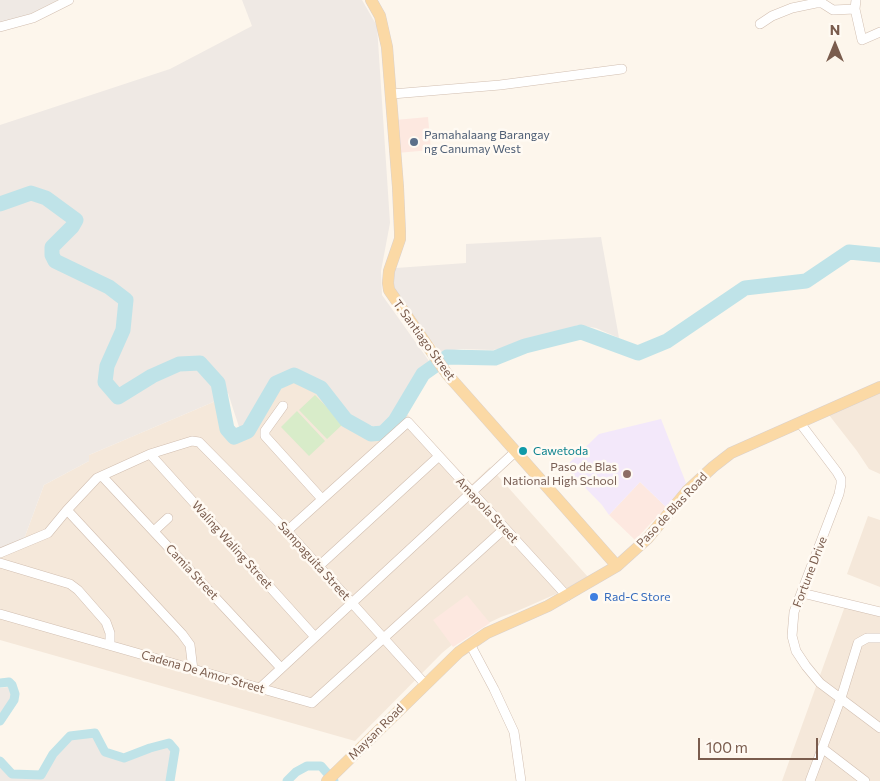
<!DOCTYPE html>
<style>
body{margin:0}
#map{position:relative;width:880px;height:781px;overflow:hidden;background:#fdf6ec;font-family:Commissioner,sans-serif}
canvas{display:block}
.north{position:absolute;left:810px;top:20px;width:50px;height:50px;-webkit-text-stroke:4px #fffaf3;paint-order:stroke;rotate:0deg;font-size:14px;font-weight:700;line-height:20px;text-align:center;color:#7a5c4d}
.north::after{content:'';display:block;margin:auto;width:18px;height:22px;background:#7a5c4d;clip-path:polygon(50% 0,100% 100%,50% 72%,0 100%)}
.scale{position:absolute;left:698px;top:738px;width:120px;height:22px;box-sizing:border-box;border:2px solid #7a5c4d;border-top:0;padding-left:6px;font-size:15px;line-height:18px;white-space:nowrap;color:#7a5c4d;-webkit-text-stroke:4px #fffaf3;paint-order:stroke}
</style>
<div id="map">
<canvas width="880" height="781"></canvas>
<div class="north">N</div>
<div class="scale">100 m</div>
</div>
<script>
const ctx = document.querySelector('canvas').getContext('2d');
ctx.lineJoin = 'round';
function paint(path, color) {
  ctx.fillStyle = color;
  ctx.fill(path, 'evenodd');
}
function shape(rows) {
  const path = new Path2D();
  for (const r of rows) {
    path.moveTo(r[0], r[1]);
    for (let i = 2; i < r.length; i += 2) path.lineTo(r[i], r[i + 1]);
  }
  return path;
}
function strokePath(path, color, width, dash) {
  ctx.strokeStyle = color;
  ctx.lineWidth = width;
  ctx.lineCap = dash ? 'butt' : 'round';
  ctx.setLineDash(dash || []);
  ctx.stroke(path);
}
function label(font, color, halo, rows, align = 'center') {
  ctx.font = font + ' Commissioner,sans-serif';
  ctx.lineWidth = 5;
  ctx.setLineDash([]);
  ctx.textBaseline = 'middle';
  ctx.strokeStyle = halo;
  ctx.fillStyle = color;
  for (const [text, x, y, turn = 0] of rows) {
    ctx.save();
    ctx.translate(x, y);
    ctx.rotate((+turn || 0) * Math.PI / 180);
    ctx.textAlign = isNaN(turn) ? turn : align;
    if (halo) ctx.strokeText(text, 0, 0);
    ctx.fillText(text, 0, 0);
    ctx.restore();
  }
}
const residential = shape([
 [294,381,315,389,340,421,359,432,381,440,402,422,405,412,472,484,490,467,588,577,556,594,515,612,501,617,465,634,442,653,355,741,0,640,0,548,24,539,44,485,89,461,89,455,218,400,222,429,228,441,253,434,274,393],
 [880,392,880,474,869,469,857,451,829,415],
 [868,516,880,520,880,587,847,574],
 [845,606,880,616,880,781,782,781]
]);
const commercial = shape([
 [428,117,431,150,397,153,395,120],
 [640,482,666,507,635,540,609,515],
 [467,595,490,623,453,647,433,620]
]);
const industrial = shape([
 [0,0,58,0,30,14,0,25],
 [242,0,362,0,377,26,390,223,381,271,382,295,429,361,384,430,346,417,323,387,295,371,273,380,240,430,228,393,218,400,89,455,89,461,44,485,24,539,0,548,0,211,31,195,33,188,0,197,0,125,170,69,252,26],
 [601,237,619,338,596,328,578,325,566,330,527,340,511,347,493,350,461,349,440,352,394,290,391,279,396,268,466,263,466,244],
 [8,687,13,696,0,716,0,688],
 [93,735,103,754,124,759,149,749,168,745,174,750,167,781,0,781,0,763,12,776,42,777,55,755,71,738]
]);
const education = shape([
 [661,419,686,483,666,507,640,482,609,515,602,505,565,467,599,434]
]);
const green = shape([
 [315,395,343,424,327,439,299,410],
 [297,411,325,441,309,456,281,427]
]);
const canal = shape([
 [0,683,9,682,12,685,15,694,14,700,0,721],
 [0,761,12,774,41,775,53,754,70,736,95,733,105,752,124,758,150,748,169,743,175,750,170,781],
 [287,781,296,772,307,766,321,766,334,781]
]);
const river = shape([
 [0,204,31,193,46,198,76,220,72,227,52,247,52,255,55,261,109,287,126,300,123,330,107,366,105,382,118,397,152,376,179,364,200,363,218,383,227,429,234,437,248,431,276,383,294,375,321,388,346,420,371,434,383,433,395,421,423,374,447,357,495,358,525,346,581,332,638,353,667,341,745,288,806,281,849,252,880,255]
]);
const minor = shape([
 [856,0,855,9,862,40,880,32],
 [760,24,772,16,792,8,816,3,822,3,833,10,855,9],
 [0,27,33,18,69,0],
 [392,94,500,85,622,69],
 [283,406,265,431,265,436,322,499],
 [800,423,837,472,841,479,841,484,839,494,794,612,792,636,796,651,806,666,820,683,880,728],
 [150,454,315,637],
 [102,476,281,668],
 [67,510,182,634,190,645,193,670],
 [154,531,168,518],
 [287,531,408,422,567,596],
 [0,553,48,533,67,510,97,478,150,454,192,441,199,442,287,531,425,684],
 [0,563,70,584,78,590,106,622,110,633,110,645],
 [319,566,438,457],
 [802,593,880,612],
 [0,614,312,703,504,529],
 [470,644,494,689,514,732,521,781],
 [260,688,515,452],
 [822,748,865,781],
 [810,781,841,698,858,643,867,638,880,638]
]);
const major = shape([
 [371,0,380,16,387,47,398,187,400,232,400,239,389,271,388,283,389,290,447,374,617,566],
 [327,781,459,652,487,633,548,606,617,566,648,538,687,491,713,467,731,453,880,387]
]);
const markers = [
 [414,142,5,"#5c6f8a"],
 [523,451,5,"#0f9aa8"],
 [627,474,5,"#8d6e63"],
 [594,597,5,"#3f7fe0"]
];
const serviceNames = [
 ["Pamahalaang Barangay",424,135],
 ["ng Canumay West",424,149]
];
const streetNames = [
 ["T. Santiago Street",424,340,54],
 ["Amapola Street",487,510,47],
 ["Paso de Blas Road",672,510,-47],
 ["Waling Waling Street",232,545,48],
 ["Sampaguita Street",314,561,48],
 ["Camia Street",192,572,47],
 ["Fortune Drive",810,572,-69],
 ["Cadena De Amor Street",203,672,16],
 ["Maysan Road",376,732,-45]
];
const cultureNames = [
 ["Cawetoda",533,451]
];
const educationNames = [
 ["Paso de Blas",617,467],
 ["National High School",617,481]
];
const shopNames = [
 ["Rad-C Store",604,597]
];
paint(residential, '#f5e8da');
paint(commercial, '#fde8e0');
paint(industrial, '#efe9e4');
paint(education, '#f3e8fa');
paint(green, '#d8ecc9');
strokePath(canal, '#bfe3e8', 9);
strokePath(river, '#bfe3e8', 15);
strokePath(minor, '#d1beb0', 10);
strokePath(major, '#dad1cd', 12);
strokePath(minor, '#fff', 9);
strokePath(major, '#fbd9a5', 11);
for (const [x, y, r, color] of markers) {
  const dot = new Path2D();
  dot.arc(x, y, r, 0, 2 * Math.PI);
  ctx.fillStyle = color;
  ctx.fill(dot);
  strokePath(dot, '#fffaf3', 2);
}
label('12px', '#4e5e75', '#fffaf3', serviceNames, 'left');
label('12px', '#7a5c4d', '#fffaf3', streetNames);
label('12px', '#0d838f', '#fffaf3', cultureNames, 'left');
label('12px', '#785e54', '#fffaf3', educationNames, 'right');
label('12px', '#366cbe', '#fffaf3', shopNames, 'left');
</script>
